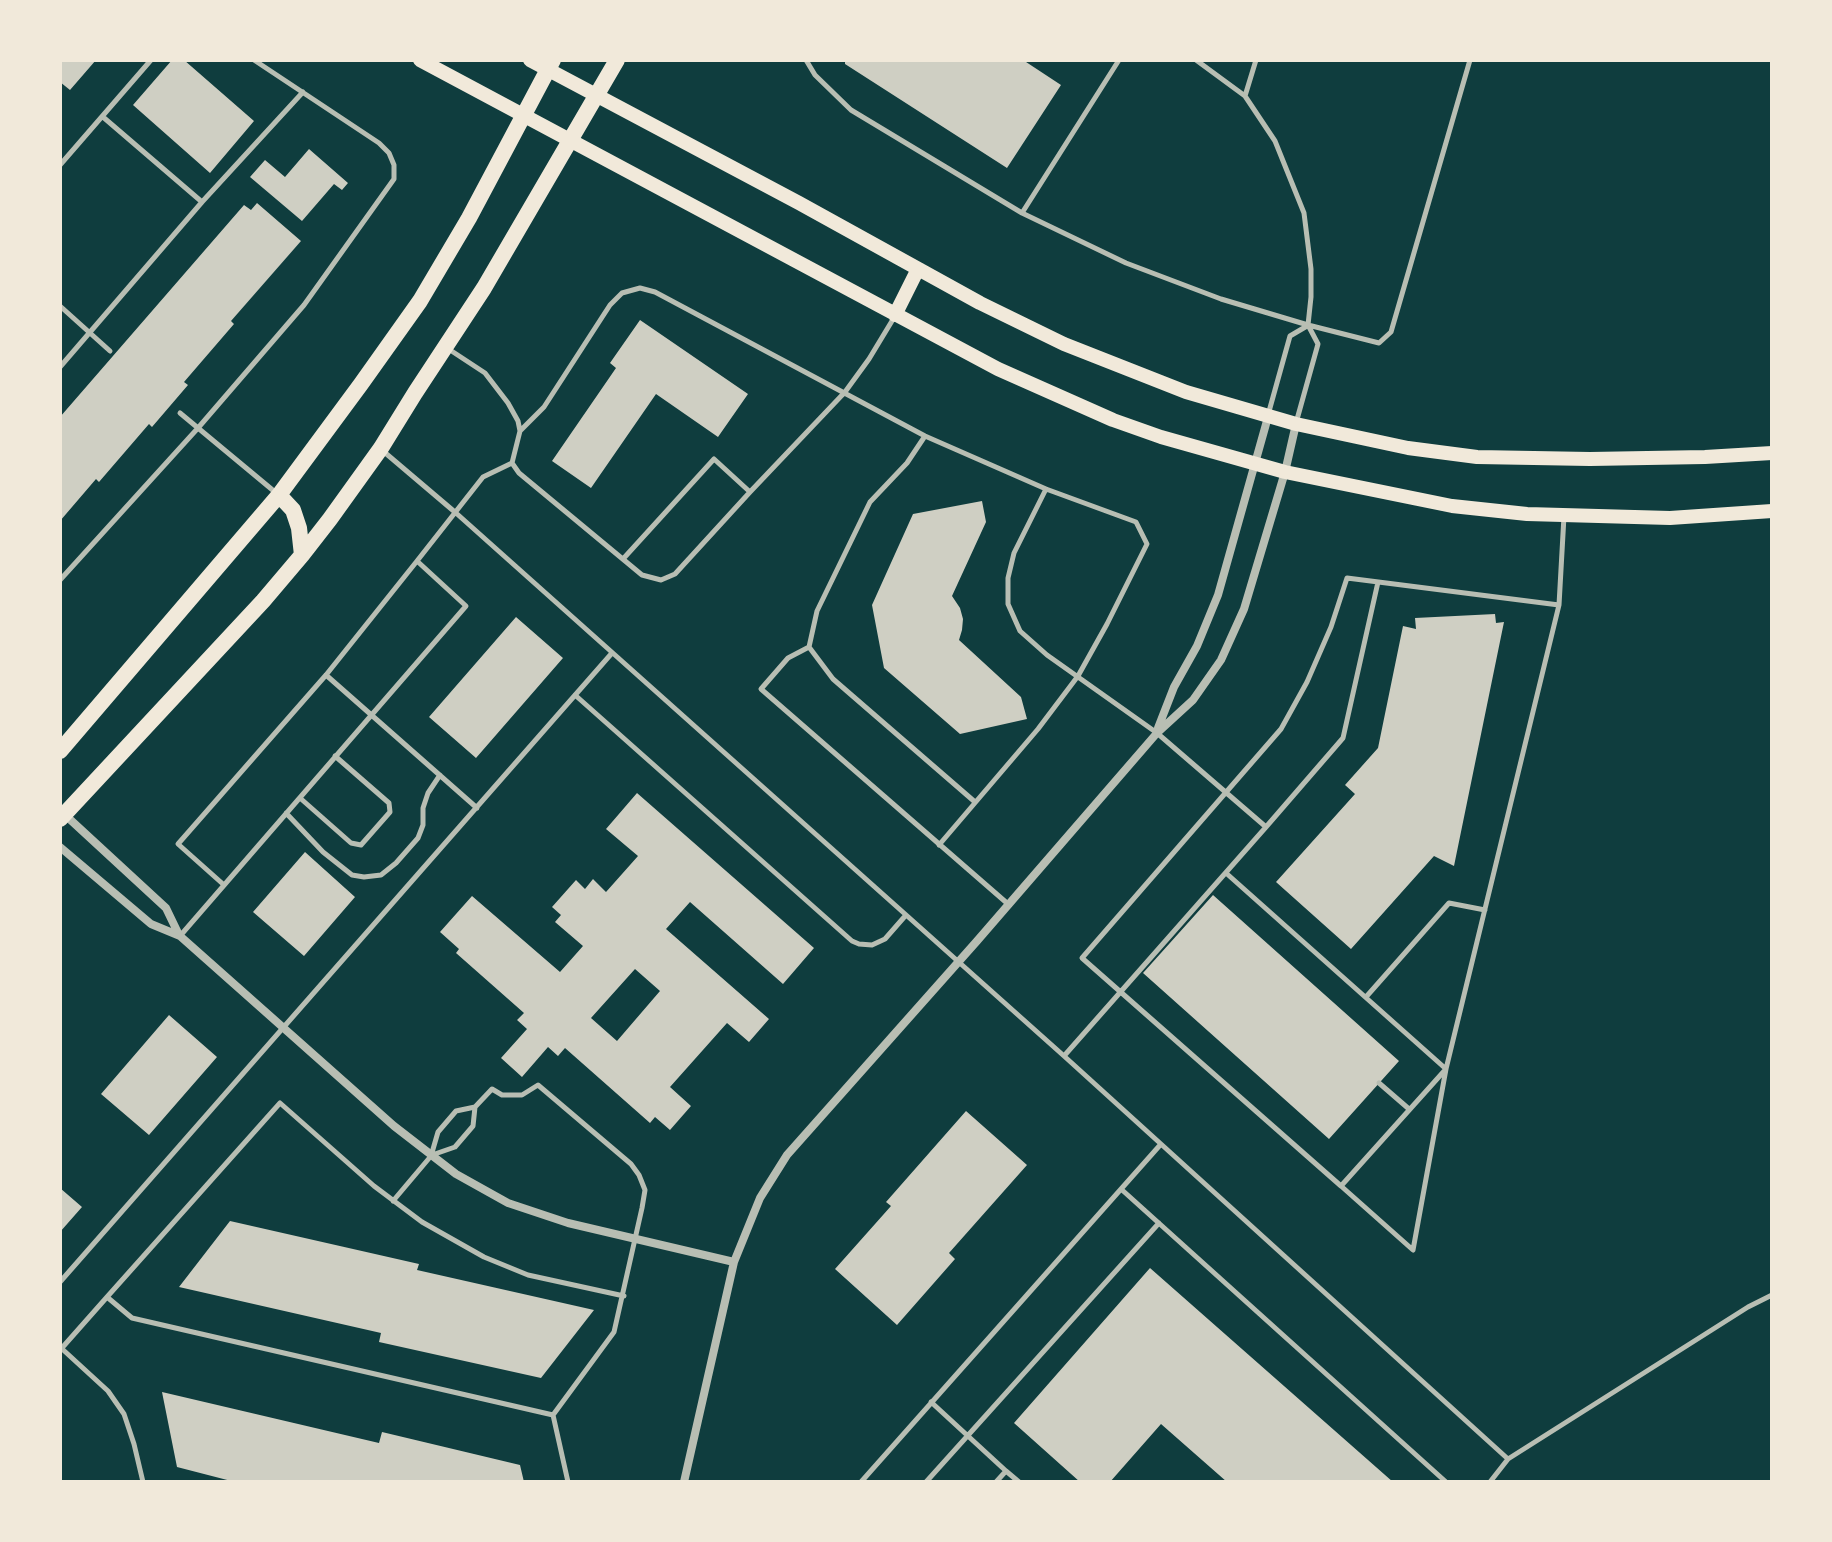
<!DOCTYPE html>
<style>
body{margin:0}
#map{position:relative;width:1832px;height:1542px;overflow:hidden;background:#0f3d3e;font-family:Inter,sans-serif}
canvas{display:block}
.frame{position:absolute;inset:0;border:62px solid #f1e9da;pointer-events:none}
</style>
<div id="map">
<canvas width="1832" height="1542"></canvas>
<div class="frame"></div>
</div>
<script>
const ctx = document.querySelector('canvas').getContext('2d');
ctx.lineJoin = 'round';
function paint(path, color) {
  ctx.fillStyle = color;
  ctx.fill(path, 'evenodd');
}
function shape(rows) {
  const path = new Path2D();
  for (const r of rows) {
    path.moveTo(r[0], r[1]);
    for (let i = 2; i < r.length; i += 2) path.lineTo(r[i], r[i + 1]);
  }
  return path;
}
function strokePath(path, color, width, dash) {
  ctx.strokeStyle = color;
  ctx.lineWidth = width;
  ctx.lineCap = dash ? 'butt' : 'round';
  ctx.setLineDash(dash || []);
  ctx.stroke(path);
}
const building = shape([
 [60,60,96,60,70,90,60,82],
 [172,60,184,60,254,121,210,173,133,105],
 [845,60,1023,60,1061,85,1007,168,845,64],
 [309,149,348,183,342,190,334,184,302,221,250,177,265,160,285,177],
 [257,203,301,241,231,321,234,324,184,382,188,385,152,427,149,424,99,482,96,479,60,521,60,417,244,205,251,210],
 [640,320,748,394,718,437,656,394,591,488,552,461,616,368,610,363],
 [982,501,986,522,952,596,960,608,963,619,962,630,959,640,1021,697,1027,719,960,734,884,668,872,605,913,514],
 [1495,614,1496,623,1504,622,1454,866,1434,856,1351,949,1276,882,1355,794,1345,785,1378,748,1403,626,1416,629,1415,618],
 [516,617,563,658,476,758,429,717],
 [637,793,814,948,783,984,690,902,666,929,769,1019,749,1042,727,1023,670,1087,691,1106,670,1130,655,1117,650,1123,565,1048,558,1056,548,1047,522,1077,501,1058,527,1029,517,1020,524,1013,456,953,459,949,440,932,472,896,560,972,583,946,555,922,561,915,552,907,576,880,585,889,593,879,606,892,638,856,606,829],
 [635,969,660,991,617,1041,591,1018],
 [305,852,355,897,304,956,253,912],
 [1213,895,1399,1061,1329,1139,1143,973],
 [169,1015,217,1057,149,1135,101,1094],
 [966,1111,1027,1165,949,1253,955,1259,897,1325,835,1269,891,1206,886,1202],
 [60,1188,82,1207,60,1232],
 [230,1221,419,1264,417,1270,594,1310,541,1378,379,1342,381,1333,179,1287],
 [1150,1268,1393,1482,1227,1482,1161,1424,1110,1482,1080,1482,1014,1423],
 [162,1392,379,1443,382,1432,520,1465,524,1482,235,1482,177,1467]
]);
const service = shape([
 [806,60,815,75,851,110,1022,213,1126,263,1221,299,1308,325,1379,343,1391,332,1470,60],
 [1196,60,1245,96,1275,141,1304,213,1311,269,1311,297,1308,325,1318,344,1296,423],
 [1245,96,1256,60],
 [103,117,202,202],
 [60,165,151,60],
 [1022,213,1119,60],
 [60,306,110,351],
 [447,348,485,373,508,403,518,421,520,431,512,463,519,473,642,575,661,580,675,574,750,492,845,392,869,359,895,316],
 [60,367,202,202,303,92],
 [180,413,198,428,304,305,394,179,394,165,389,153,379,143,254,60],
 [1268,415,1290,336,1307,326],
 [520,431,544,407,610,305,622,293,640,288,655,292,925,436,1046,489,1136,522,1147,544,1107,624,1078,676,1038,729,939,845],
 [925,436,907,463,870,502,817,611,809,647,833,679,975,802],
 [383,451,456,513,1064,1056,1508,1459],
 [1046,489,1014,553,1008,578,1008,604,1020,631,1047,655,1157,733,1266,827,1064,1056],
 [623,559,714,459,750,492],
 [60,580,198,428,275,492],
 [809,647,788,658,761,689,1008,904],
 [326,675,477,808],
 [575,695,852,941,859,944,872,945,885,939,906,915],
 [300,798,351,843,361,845,390,812,389,803,335,756],
 [286,813,323,852,352,875,364,877,381,875,396,863,418,838,423,825,423,808,428,793,440,775],
 [1266,827,1343,738,1378,582],
 [1226,873,1446,1069,1341,1186,1082,958,1281,729,1307,682,1331,627,1347,578,1559,605],
 [224,885,178,844,326,675,417,561],
 [180,936,466,606,417,561,483,477,512,463],
 [1366,997,1449,903,1485,910],
 [1379,1083,1409,1109],
 [432,1155,455,1147,473,1126,475,1107,492,1089,502,1095,522,1095,538,1085,631,1164,639,1175,645,1190,642,1208,614,1332,553,1415,568,1482],
 [1341,1186,1413,1250,1446,1069,1559,605,1564,516],
 [1121,1189,1446,1482],
 [393,1201,431,1156,438,1132,456,1111,475,1107],
 [60,1282,612,653],
 [60,1347,108,1391,124,1414,134,1444,143,1482],
 [61,1349,107,1297],
 [931,1402,1006,1471,996,1482],
 [553,1415,132,1318,107,1297,280,1103,374,1186,422,1222,484,1257,528,1275,624,1296],
 [1006,1471,1019,1482],
 [861,1482,1161,1144],
 [926,1482,1159,1223],
 [1490,1482,1508,1459,1748,1307,1772,1295]
]);
const minor = shape([
 [1158,728,1174,687,1197,646,1218,595,1268,417],
 [63,813,166,908,179,935],
 [60,847,151,924,180,936,394,1126,456,1174,508,1203,568,1223,734,1262],
 [684,1482,734,1262,760,1198,787,1155,977,941,1157,733,1193,700,1221,660,1244,609,1285,472,1296,424]
]);
const secondary = shape([
 [420,60,998,369,1113,420,1161,437,1285,472,1452,506,1527,514,1670,518,1772,511],
 [530,60,799,203,980,303,1064,344,1186,392,1296,424,1408,448,1477,457,1590,459,1705,457,1772,453],
 [895,315,918,269]
]);
const primary = shape([
 [279,495,293,510,299,528,302,555],
 [60,751,279,495,361,384,420,301,469,218,553,60],
 [60,819,263,601,302,555,330,519,381,448,415,393,484,288,617,60]
]);
paint(building, '#cfcfc3');
strokePath(service, '#b8beb3', 5);
strokePath(minor, '#b8beb3', 8);
strokePath(secondary, '#f1e9da', 14);
strokePath(primary, '#f1e9da', 16);
</script>
